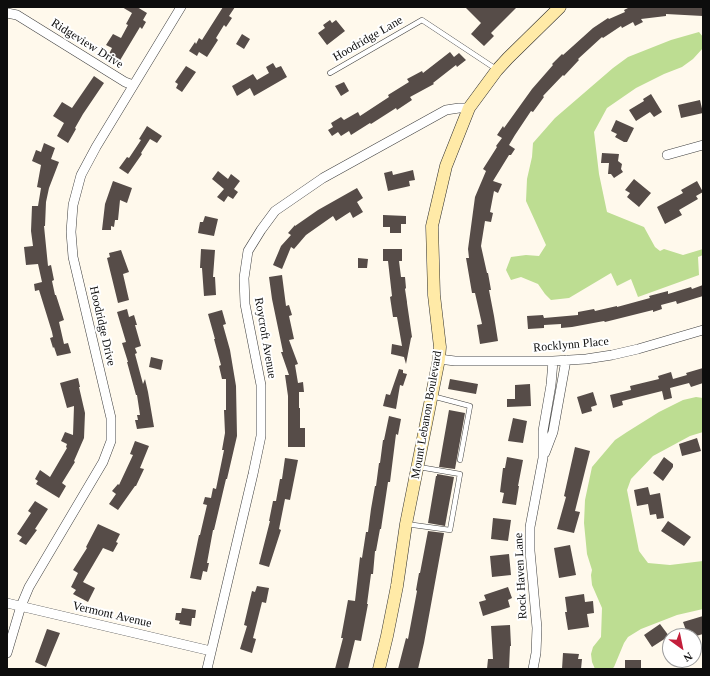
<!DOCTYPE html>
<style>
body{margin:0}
#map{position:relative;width:710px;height:676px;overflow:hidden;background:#fff9ec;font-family:Georgia,serif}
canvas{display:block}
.frame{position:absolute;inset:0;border:8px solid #0d0d0d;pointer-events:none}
.north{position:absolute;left:662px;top:628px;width:40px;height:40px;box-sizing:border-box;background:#fff;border:1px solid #9e9e9e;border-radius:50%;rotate:147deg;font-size:11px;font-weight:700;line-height:16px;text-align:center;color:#0d0d0d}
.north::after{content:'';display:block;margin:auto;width:14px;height:18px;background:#c31e3b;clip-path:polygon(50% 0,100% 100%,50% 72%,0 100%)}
</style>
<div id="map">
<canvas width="710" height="676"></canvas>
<div class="frame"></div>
<div class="north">N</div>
</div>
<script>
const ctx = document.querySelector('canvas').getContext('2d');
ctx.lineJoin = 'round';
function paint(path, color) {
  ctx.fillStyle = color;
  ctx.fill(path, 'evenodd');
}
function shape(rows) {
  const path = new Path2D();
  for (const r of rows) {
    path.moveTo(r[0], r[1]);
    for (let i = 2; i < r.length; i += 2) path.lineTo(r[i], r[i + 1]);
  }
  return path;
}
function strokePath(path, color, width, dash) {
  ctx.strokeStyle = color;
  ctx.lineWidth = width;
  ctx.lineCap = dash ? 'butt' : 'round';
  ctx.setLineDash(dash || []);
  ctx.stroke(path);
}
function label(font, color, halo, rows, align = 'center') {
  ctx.font = font + ' Georgia,serif';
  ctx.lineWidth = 4;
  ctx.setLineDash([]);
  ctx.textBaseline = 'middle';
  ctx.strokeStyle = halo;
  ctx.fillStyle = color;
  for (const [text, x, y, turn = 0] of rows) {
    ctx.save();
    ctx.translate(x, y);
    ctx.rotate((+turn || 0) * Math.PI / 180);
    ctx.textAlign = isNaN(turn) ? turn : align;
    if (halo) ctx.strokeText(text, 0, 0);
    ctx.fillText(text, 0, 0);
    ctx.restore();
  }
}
const forest = shape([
 [699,32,703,37,703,48,693,59,682,67,664,74,636,88,607,108,594,132,599,174,607,212,644,227,655,247,660,251,664,249,683,255,703,249,703,255,698,257,699,275,638,297,631,279,617,286,611,273,569,298,551,300,545,294,538,284,521,277,511,280,506,270,511,257,526,255,539,256,546,245,526,201,527,179,532,157,533,143,555,118,613,68,628,57,671,40],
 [696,397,703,398,703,432,690,436,653,456,631,479,627,490,639,551,648,563,670,565,703,561,703,609,677,615,641,629,628,637,624,643,614,667,612,669,595,669,592,662,591,654,593,647,601,637,602,608,592,585,591,575,592,570,587,554,584,523,585,500,592,467,615,440,627,432,659,412,683,400]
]);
const building = shape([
 [122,7,137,7,147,13,143,20,146,22,142,29,140,27,119,62,108,56,112,48,106,45,113,34,121,38,128,25,126,24,132,13],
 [223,7,235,7,229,16,232,18,226,27,224,25,216,38,218,40,207,57,199,52,197,56,189,51,195,42,196,44,199,38,202,40],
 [465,7,517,7,491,33,494,36,484,46,471,34,481,23],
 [630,7,703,7,703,16,666,14,666,16,641,19,643,22,635,26,633,22,622,28,621,26,603,38,602,37,578,59,579,60,564,76,563,75,543,96,544,97,533,112,531,111,515,135,509,145,515,149,511,155,509,155,493,181,502,184,498,193,494,191,490,212,493,213,491,222,485,221,481,246,487,273,488,273,491,290,489,290,494,316,498,341,480,344,477,325,482,324,475,293,472,293,466,258,469,258,468,249,475,197,486,171,483,169,497,147,496,146,502,138,497,135,503,126,504,128,532,89,553,65,552,64,562,54,563,55,593,28,608,18,609,19,625,12,624,10],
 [330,20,332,23,336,20,345,31,327,45,318,33,325,28,323,25],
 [242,34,250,39,244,49,236,44],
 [450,52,454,57,459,53,466,60,457,67,456,65,433,83,434,84,410,97,412,100,397,110,396,108,371,124,370,123,351,135,349,131,341,136,338,132,332,136,328,130,333,127,331,123,341,117,344,120,358,112,360,116,389,97,388,95,409,82,407,79,422,71,423,73],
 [273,63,276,68,281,66,287,77,254,96,250,88,237,96,232,86,253,74,257,80,269,73,266,67],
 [186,66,196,72,182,92,176,88,178,84,175,82],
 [94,76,104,83,83,114,75,128,76,129,68,143,57,136,64,123,53,116,62,102,72,108],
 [344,82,349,91,341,96,335,86],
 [651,94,662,112,654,117,650,112,636,121,629,110,644,101,643,99],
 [700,100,703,113,681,118,678,105],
 [616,120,634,128,627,142,624,142,615,137,617,134,611,131],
 [147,126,162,136,157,143,150,139,141,153,142,154,128,174,119,168,127,157,129,158,141,140,139,139],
 [44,143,55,148,51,159,59,162,49,188,46,202,45,226,44,226,48,266,51,265,54,280,52,281,55,295,56,295,64,320,59,322,64,344,68,343,71,353,57,356,54,347,53,348,50,338,53,337,52,332,39,290,35,291,34,284,42,282,38,264,26,265,24,247,33,246,31,231,32,206,38,206,41,188,37,187,41,165,32,161,36,150,41,152],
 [602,153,619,154,618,161,622,164,621,169,623,172,614,178,611,174,608,174,609,163,601,163],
 [413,170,415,180,409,181,410,186,388,191,384,173,392,171,393,175],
 [218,171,228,179,231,174,240,181,234,189,238,192,233,199,228,196,224,202,217,197,224,189,212,179],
 [634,179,651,193,639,207,627,197,630,193,625,190],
 [113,181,132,188,127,203,120,200,118,220,115,220,114,227,111,226,111,230,102,230,105,204],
 [697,181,703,192,696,196,698,199,679,210,682,215,665,224,657,207,683,193,681,190],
 [357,188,363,198,357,202,363,212,353,218,350,212,336,221,333,216,306,235,294,249,291,247,282,269,273,265,281,246,291,235,288,233,295,225,295,226,318,210],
 [383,215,406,216,406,224,401,224,401,233,390,233,390,227,383,227],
 [205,216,218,219,214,236,198,233,200,222,203,222],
 [201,249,215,250,213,277,215,277,216,295,204,296,202,268,200,268],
 [383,249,402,249,402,261,399,261,401,277,405,277,406,288,405,289,407,302,407,303,412,337,411,338,406,364,404,357,391,354,392,344,402,346,397,317,393,317,390,297,392,296,388,261,383,261],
 [121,250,129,272,123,274,129,300,118,303,107,258,110,257,109,253],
 [358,258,368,259,367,268,358,268],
 [282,275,286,306,289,305,292,315,289,316,294,339,289,340,298,364,295,365,298,383,303,382,304,392,299,392,299,408,300,408,300,428,305,428,305,447,288,447,288,396,285,375,289,375,281,352,283,352,272,299,269,277],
 [703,285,703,296,677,304,676,301,661,305,662,309,653,312,653,310,605,322,604,321,572,327,561,328,561,324,544,325,544,328,528,329,527,316,543,315,544,318,578,315,578,312,594,309,595,311,617,306,617,307,650,298,649,296,668,291,668,294,691,287,692,289],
 [127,309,129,317,134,315,137,325,135,325,141,346,135,348,137,353,135,354,143,384,145,379,148,392,154,427,137,429,135,420,138,420,137,415,140,415,137,395,136,395,127,362,128,362,122,343,126,342,117,312],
 [222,310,226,324,223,325,230,350,236,386,237,436,227,479,226,479,214,530,213,530,207,563,209,563,207,572,203,571,201,580,190,578,199,535,200,535,207,505,203,504,205,497,211,498,213,488,216,489,224,450,222,450,225,433,224,410,226,410,226,379,222,379,219,366,221,365,214,339,215,339,208,314],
 [151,357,163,360,161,370,149,367],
 [703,368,703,383,691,387,689,383,670,388,672,398,664,400,662,391,622,401,623,405,613,408,610,395,631,390,630,386,659,379,658,376,671,372,673,379,687,375,686,373],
 [399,369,403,370,403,373,407,374,403,386,400,385,396,409,383,406,386,394,390,395],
 [78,378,80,387,79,387,85,413,84,438,74,461,75,462,62,483,66,486,59,498,36,484,38,481,35,479,40,470,50,477,67,448,66,447,67,444,61,441,65,432,73,435,74,406,67,408,60,383],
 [450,379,478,384,476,394,448,389],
 [530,384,531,406,507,407,507,399,515,399,515,385],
 [593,392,597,405,591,407,592,411,582,414,577,397],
 [449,410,465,413,455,469,439,467],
 [389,416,401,419,398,435,396,434,390,482,388,482,381,529,380,529,376,551,375,551,373,574,371,574,367,604,368,604,361,641,355,640,348,669,335,669,343,638,341,638,348,600,355,601,360,557,362,558,366,532,368,532,371,509,375,486,376,486,379,463,380,463,383,440,384,440],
 [513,418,527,421,523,443,508,441],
 [697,438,701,451,682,456,679,444],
 [135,441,149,446,140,468,144,469,136,486,135,486,118,510,109,504,116,494,112,491,118,484,119,485,133,455,130,454],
 [575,447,590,451,575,511,580,512,574,533,557,529,566,497,564,496],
 [507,457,523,460,518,486,519,486,516,505,502,503,504,493,500,492,503,468,505,468],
 [664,457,673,464,673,467,663,481,653,473],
 [285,458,298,460,290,500,285,499,279,529,281,530,269,567,259,564,270,521,269,521,273,501,276,501,280,479,282,479],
 [437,474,454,477,445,526,428,523,436,476,437,476],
 [648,487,650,495,660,493,664,518,657,519,656,514,650,515,648,504,637,506,634,490],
 [35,501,48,509,35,529,37,530,26,545,19,541,22,537,17,534,31,513,28,511],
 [493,518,511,520,508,541,491,539],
 [668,521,691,537,684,546,661,531],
 [98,524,120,534,116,542,118,543,113,552,103,548,83,582,95,588,88,602,73,594,76,590,71,587,78,573,73,570,87,548,86,547],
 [428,531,444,533,424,643,418,669,398,669,406,638,408,639,417,591,416,590,419,573,420,573],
 [570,545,576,575,559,578,554,548],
 [509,554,511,575,492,577,490,556],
 [257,586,269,588,266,603,262,602,253,638,256,639,252,653,240,649,247,626,244,625,252,591,255,592],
 [508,587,512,598,508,600,510,607,483,616,479,602,486,600,484,595],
 [584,594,585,602,593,601,594,613,587,614,589,627,568,630,565,612,567,612,565,597],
 [182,608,196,610,195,618,192,618,191,626,179,624,180,621,175,620,176,613,181,613],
 [703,616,703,634,696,636,688,636,683,622],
 [660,624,669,636,652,647,644,635],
 [510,625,511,646,510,646,509,669,487,669,488,659,493,659,491,626],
 [47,629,60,633,46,667,35,662],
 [563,653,579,654,578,659,582,659,581,669,562,669],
 [625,660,641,660,641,669,625,669]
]);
const lane = shape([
 [330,73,422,20,496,69],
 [432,396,470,406,460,460],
 [406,524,450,530,460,474,419,467]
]);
const street = shape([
 [7,13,17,15,125,82,133,85],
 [667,155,703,145],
 [439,359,455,361,553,361,586,359,612,355,638,349,703,330],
 [545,453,553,432,566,360],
 [7,603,211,651],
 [7,653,21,606,29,587,103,462,111,441,111,418,73,257,71,232,73,205,81,175,96,147,181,7],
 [207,669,253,474,261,436,261,385,245,304,244,278,248,251,261,230,275,211,323,178,446,110,459,108,469,108],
 [533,669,536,653,537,628,530,551,530,527,543,458,543,431,551,385,553,361]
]);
const secondary = shape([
 [379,669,387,636,397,586,406,524,439,359,440,347,434,295,432,226,446,166,469,108,497,70,508,58,560,7]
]);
const streetNames = [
 ["Hoodridge Lane",368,39,-30],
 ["Ridgeview Drive",87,44,32],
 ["Hoodridge Drive",102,326,77],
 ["Roycroft Avenue",265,338,80],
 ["Rocklynn Place",571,345,-5],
 ["Mount Lebanon Boulevard",427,415,-80],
 ["Rock Haven Lane",521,576,-93],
 ["Vermont Avenue",112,615,13]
];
paint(forest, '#bddd92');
paint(building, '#564c48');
strokePath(lane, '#404040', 5.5);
strokePath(street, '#404040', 10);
strokePath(secondary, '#2f2f2f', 13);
strokePath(lane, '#fff', 4.5);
strokePath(street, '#fff', 9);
strokePath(secondary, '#ffeaa7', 12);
label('12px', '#0d0d0d', '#fff', streetNames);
</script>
